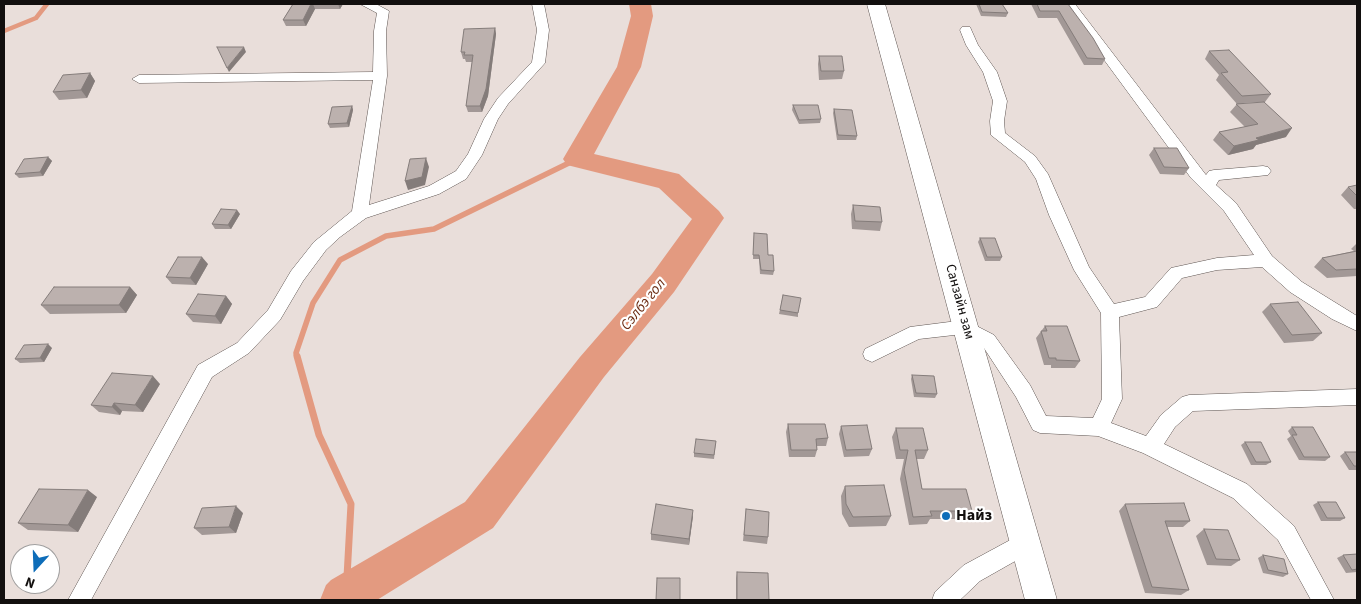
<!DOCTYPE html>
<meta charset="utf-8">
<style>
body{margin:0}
#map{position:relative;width:1361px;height:604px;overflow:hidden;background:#e9deda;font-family:"Source Sans 3",sans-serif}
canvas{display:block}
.frame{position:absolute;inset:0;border:5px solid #120f0e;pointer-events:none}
.north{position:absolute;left:10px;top:544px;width:50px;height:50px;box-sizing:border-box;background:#fff;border:1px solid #a09f9f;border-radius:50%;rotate:200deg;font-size:14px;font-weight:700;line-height:20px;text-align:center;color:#120f0e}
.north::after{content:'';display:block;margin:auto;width:18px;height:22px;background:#0e6db9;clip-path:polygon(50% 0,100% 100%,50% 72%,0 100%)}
</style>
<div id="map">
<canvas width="1361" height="604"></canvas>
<div class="frame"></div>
<div class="north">N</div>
</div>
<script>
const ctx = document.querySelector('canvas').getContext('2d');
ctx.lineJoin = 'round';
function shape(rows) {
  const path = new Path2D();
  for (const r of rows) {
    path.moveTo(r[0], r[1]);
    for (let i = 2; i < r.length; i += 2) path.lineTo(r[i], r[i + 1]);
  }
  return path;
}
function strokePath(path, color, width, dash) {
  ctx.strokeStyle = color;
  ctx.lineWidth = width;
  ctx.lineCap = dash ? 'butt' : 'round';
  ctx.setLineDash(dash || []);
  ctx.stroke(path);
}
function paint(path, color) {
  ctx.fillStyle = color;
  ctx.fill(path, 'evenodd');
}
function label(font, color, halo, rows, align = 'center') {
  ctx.font = font + ' "Source Sans 3",sans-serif';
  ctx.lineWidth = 4.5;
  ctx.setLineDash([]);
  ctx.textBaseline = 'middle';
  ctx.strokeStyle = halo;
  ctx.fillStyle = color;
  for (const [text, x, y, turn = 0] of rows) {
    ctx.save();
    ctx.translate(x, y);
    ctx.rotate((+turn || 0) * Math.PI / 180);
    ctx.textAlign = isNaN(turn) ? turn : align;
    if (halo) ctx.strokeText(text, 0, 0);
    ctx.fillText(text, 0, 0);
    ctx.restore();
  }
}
const streamFar2 = shape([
 [4,31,36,18,47,4]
]);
const streamFar1 = shape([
 [297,357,296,353,313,303,340,260,386,236,434,229,577,159]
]);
const stream = shape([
 [297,356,319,435,351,504,346,595]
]);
const river = shape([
 [629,4,651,4,653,16,641,67,594,154,679,174,719,211,724,218,674,292,604,377,493,528,377,600,320,600,326,585,331,580,465,502,580,357,652,274,692,219,659,188,567,165,563,159,617,67,631,16,629,4]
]);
const street = shape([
 [360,4,376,4,389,11,386,31,387,76,369,205,429,186,456,171,468,154,484,119,498,98,532,62,537,30,532,4,544,4,549,30,545,63,508,104,498,119,482,155,466,179,439,194,366,218,340,237,326,250,303,281,280,320,249,353,212,377,91,600,68,600,198,365,237,343,268,310,291,271,314,242,352,211,373,80,139,83,132,79,139,75,373,72,374,31,377,13,360,4],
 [1063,4,1075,4,1206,175,1209,171,1214,170,1263,166,1268,167,1271,171,1268,175,1219,180,1216,185,1236,203,1272,256,1302,282,1357,316,1357,331,1332,319,1290,292,1262,267,1217,270,1182,278,1157,307,1119,317,1122,399,1111,423,1146,436,1161,415,1182,397,1189,395,1357,389,1357,405,1193,411,1175,427,1164,444,1247,484,1294,526,1334,600,1311,600,1278,540,1233,498,1143,453,1098,436,1040,433,1033,430,1016,397,982,345,963,334,919,339,872,362,865,359,863,354,865,349,910,327,965,320,994,335,1030,385,1046,416,1093,418,1102,399,1101,313,1074,270,1049,215,1036,179,1025,162,991,135,990,121,993,101,983,72,966,45,960,30,962,27,970,27,978,45,997,72,1007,101,1004,121,1005,133,1035,156,1048,174,1089,267,1114,304,1145,297,1171,268,1217,258,1254,255,1224,211,1191,178,1063,4],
 [1025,532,1033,535,1036,543,1033,551,980,581,960,600,932,600,935,592,964,565,1025,532]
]);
const secondary = shape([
 [867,4,885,4,1057,600,1025,600,867,4]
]);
const wall = shape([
 [293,4,343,4,340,9,315,9,306,26,286,26,283,20],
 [976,4,1002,4,1008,13,1006,17,981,16],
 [1031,4,1068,4,1105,59,1102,65,1084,65,1057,18,1038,18],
 [495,28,496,34,488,96,482,112,468,112,466,106,472,62,466,62,465,59,463,59,461,52],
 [1209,51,1271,94,1265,102,1243,103,1286,137,1256,145,1253,149,1228,155,1213,140,1219,132,1245,127,1230,112,1237,104,1216,80,1219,75,1205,59],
 [819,56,844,71,842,79,819,80,818,64],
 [90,73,95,81,87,98,59,100,53,92],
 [793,105,821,119,820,123,799,124,792,110],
 [352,106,353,110,349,127,330,128,328,124],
 [834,109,857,136,856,140,837,140,833,113],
 [1154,148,1189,168,1184,175,1160,174,1149,155],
 [48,157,52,161,43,176,19,178,15,174],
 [1357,185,1357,209,1354,209,1341,195,1348,187],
 [853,205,882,222,880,231,852,229,851,214],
 [240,214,231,229,215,229,212,224],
 [754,233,768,255,774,271,773,275,760,274,759,259,753,259],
 [980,238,1002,257,1000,261,985,261,978,242],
 [1357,243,1357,276,1327,278,1314,267,1322,258,1354,251,1351,249],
 [208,264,196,285,172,284,166,277],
 [130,287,137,295,126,313,50,314,41,305],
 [783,295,798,313,798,317,779,314],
 [226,296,232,304,221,324,193,322,186,314],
 [1270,304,1322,333,1313,341,1284,343,1262,312],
 [1045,326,1080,361,1075,368,1051,368,1051,365,1044,365,1036,338],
 [52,348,44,362,20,363,15,359],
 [912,375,937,394,935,398,914,397,911,379],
 [160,384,143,412,122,411,120,415,99,412,91,405],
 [788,424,828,438,826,446,817,446,817,450,815,457,789,457,786,432],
 [841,426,872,449,869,456,844,457,839,434],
 [1292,427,1330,457,1325,461,1299,460,1287,439,1291,436,1288,431],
 [896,428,928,450,924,459,916,459,922,489,972,511,966,519,930,519,927,524,909,525,900,479,904,459,896,459,892,437],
 [716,441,714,459,694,457,694,453],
 [1245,442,1271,462,1266,465,1251,465,1241,445],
 [1345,452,1357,452,1357,470,1349,470,1340,456],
 [845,486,891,516,886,526,849,527,842,514,841,496],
 [97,497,78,532,28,530,18,523],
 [1318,502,1345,518,1340,521,1321,521,1313,505],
 [1125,504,1190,521,1183,527,1167,527,1189,590,1181,595,1145,593,1119,511],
 [746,509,768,537,767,544,743,541],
 [243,513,236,533,202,535,194,528],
 [693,516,689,545,651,540,651,534],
 [1204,529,1240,560,1231,566,1207,565,1196,536],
 [1357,554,1357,572,1346,573,1337,558,1343,555],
 [1263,555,1288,574,1283,577,1263,573,1258,558],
 [737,572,769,600,736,600,736,578]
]);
const shadedWall = shape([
 [311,4,313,4,315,9,306,26,303,20],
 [338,4,343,4,340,9],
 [495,28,496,34,488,96,482,112,480,106],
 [244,47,246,52,229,72,227,68],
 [90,73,95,81,87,98,81,90],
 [352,106,353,110,349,127,347,123],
 [1292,128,1286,137,1256,145,1253,149,1228,155,1234,146,1256,138],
 [48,157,52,161,43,176,40,172],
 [426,158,429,167,425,185,408,190,405,181],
 [237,210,240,214,231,229,228,225],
 [202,257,208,264,196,285,190,278],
 [130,287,137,295,126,313,119,305],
 [226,296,232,304,221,324,215,316],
 [48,344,52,348,44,362,40,358],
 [153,376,160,384,143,412,135,405],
 [114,403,122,411,120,415,112,407],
 [88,490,97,497,78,532,68,525],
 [236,506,243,513,236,533,229,527],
 [693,510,693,516,689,545,689,539]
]);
const building = shape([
 [293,4,311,4,303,20,283,20,293,4],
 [979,4,1002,4,1008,13,982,12,979,4],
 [1037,4,1068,4,1093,38,1105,59,1087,58,1059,11,1040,11,1037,4],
 [495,28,486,89,480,106,466,106,473,55,464,55,465,52,461,52,464,29,495,28],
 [217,47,244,47,227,68,217,47],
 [1229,50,1271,94,1242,96,1221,73,1228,72,1209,51,1229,50],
 [819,56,842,56,844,71,821,71,819,56],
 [90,73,81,90,53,92,63,75,90,73],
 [1264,102,1292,128,1256,138,1259,140,1234,146,1219,132,1258,124,1236,104,1264,102],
 [793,105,818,105,821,119,799,120,793,105],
 [352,106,347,123,328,124,332,107,352,106],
 [834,109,852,110,857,136,838,135,834,109],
 [1154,148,1177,148,1189,168,1164,167,1154,148],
 [48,157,40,172,15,174,24,159,48,157],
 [426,158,422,177,405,181,410,159,426,158],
 [1357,185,1357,196,1348,187,1357,185],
 [853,205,880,207,882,222,855,221,853,205],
 [221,209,237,210,228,225,212,224,221,209],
 [754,233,767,234,768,255,773,255,774,271,761,270,759,255,753,255,754,233],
 [980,238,995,238,1002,257,987,257,980,238],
 [1357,251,1357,269,1336,270,1322,258,1357,251],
 [178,257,202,257,190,278,166,277,178,257],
 [54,287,130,287,119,305,41,305,54,287],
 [198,294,226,296,215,316,186,314,198,294],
 [783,295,801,298,798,313,780,310,783,295],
 [1298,302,1322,333,1292,335,1270,304,1298,302],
 [1045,326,1067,326,1080,361,1056,360,1056,358,1049,358,1041,331,1047,331,1045,326],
 [48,344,40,358,15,359,24,345,48,344],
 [112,373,153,376,135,405,114,403,112,407,91,405,112,373],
 [912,375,934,376,937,394,916,393,912,375],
 [788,424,825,424,828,438,816,439,817,450,791,450,788,424],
 [867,425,872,449,846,450,841,426,867,425],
 [1292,427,1313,427,1330,457,1304,457,1292,435,1297,435,1292,427],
 [896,428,923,428,928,450,915,450,922,489,966,489,972,511,930,511,932,516,913,517,904,470,908,450,900,450,896,428],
 [696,439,716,441,714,455,694,453,696,439],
 [1245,442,1261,442,1271,462,1256,462,1245,442],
 [1345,452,1357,452,1357,466,1354,466,1345,452],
 [884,485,891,516,853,517,846,504,845,486,884,485],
 [39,489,88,490,68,525,18,523,39,489],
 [1318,502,1336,502,1345,518,1327,518,1318,502],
 [1184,503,1190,521,1165,521,1189,590,1152,587,1125,504,1184,503],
 [656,504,693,510,689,539,651,534,656,504],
 [236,506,229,527,194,528,202,508,236,506],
 [746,509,769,512,768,537,744,535,746,509],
 [1204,529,1228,530,1240,560,1216,559,1204,529],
 [1357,554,1357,569,1352,570,1343,555,1357,554],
 [1263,555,1284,559,1288,574,1268,570,1263,555],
 [737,572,768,573,769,600,737,600,737,572],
 [657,578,680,578,680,600,656,600,657,578]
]);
const markers = [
 [946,516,5,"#0e6db9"]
];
const streetNames = [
 ["Санзайн зам",959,302,75]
];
const waterNames = [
 ["Сэлбэ гол",644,305,-51]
];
const nearPoinames = [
 ["Найз",956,516]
];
strokePath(streamFar2, '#e39a80', 4.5);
strokePath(streamFar1, '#e39a80', 5.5);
strokePath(stream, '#e39a80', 7);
paint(river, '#e39a80');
strokePath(street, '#5e5552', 1);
strokePath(secondary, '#5e5552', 1);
paint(street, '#fff');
paint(secondary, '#fff');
paint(wall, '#a29896');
paint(shadedWall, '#847c7a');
paint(building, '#bcb1ae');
strokePath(building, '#847c7a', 1);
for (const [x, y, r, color] of markers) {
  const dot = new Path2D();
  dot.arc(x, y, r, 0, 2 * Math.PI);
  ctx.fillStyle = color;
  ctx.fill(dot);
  strokePath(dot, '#fff', 2);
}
label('14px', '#120f0e', '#fff', streetNames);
label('italic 15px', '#6a290f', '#fff', waterNames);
label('bold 16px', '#120f0e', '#fff', nearPoinames, 'left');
</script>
